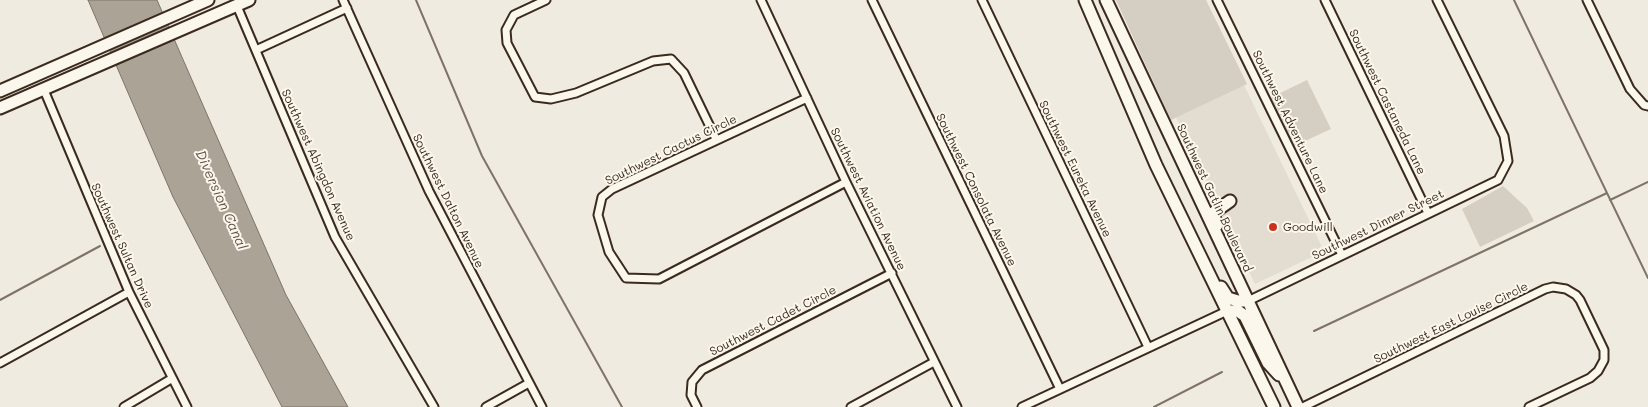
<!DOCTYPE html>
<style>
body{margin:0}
canvas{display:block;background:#f0ebe0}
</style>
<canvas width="1648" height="407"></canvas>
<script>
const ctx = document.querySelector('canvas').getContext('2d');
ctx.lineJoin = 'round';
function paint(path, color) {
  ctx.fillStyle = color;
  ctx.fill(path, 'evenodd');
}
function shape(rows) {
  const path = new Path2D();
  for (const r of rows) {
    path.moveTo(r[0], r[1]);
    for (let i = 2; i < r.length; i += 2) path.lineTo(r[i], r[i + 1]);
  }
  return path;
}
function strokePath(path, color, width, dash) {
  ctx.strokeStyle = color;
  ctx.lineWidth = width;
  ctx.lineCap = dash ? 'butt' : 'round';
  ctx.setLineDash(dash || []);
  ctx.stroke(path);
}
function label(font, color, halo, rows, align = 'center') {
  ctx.font = font + ' Mali,sans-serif';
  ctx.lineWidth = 4;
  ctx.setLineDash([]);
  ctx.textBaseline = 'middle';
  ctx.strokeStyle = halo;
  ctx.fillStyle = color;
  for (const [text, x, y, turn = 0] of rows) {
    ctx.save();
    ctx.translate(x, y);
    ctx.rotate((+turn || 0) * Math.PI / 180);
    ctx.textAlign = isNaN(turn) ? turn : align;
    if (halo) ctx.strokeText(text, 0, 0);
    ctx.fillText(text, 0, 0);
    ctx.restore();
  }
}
const built = shape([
 [1244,85,1321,245,1318,254,1255,284,1176,117]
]);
const green = shape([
 [1116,0,1206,0,1247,84,1171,120],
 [1307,80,1331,129,1292,147,1268,99],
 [1503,186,1527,208,1534,221,1480,247,1462,209]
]);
const water = shape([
 [88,0,157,0,286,295,348,407,282,407,173,197,88,0]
]);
const stream = shape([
 [416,0,482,156,622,407],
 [1514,0,1648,278],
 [1610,200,1648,182],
 [0,300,100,246],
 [1314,331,1607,193],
 [1154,407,1222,372]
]);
const street = shape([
 [343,0,429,191,542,407],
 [546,0,514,15,506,30,507,43,535,97,551,99,576,93,653,61,671,59,684,73,716,139],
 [761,0,846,182,957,407],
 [872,0,1060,389],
 [982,0,1148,347],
 [1217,0,1342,255],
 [1325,0,1428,213],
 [1587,0,1630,89,1644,105,1648,106],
 [237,6,335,237,434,407],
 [256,50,347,8],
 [44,90,129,292,187,407],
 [807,98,612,189,602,197,598,215,609,252,626,278,659,279,846,182],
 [1248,301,1498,180,1508,161,1504,136,1437,0],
 [0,363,129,292],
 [124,407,171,379],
 [486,407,529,383],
 [697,407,691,395,692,382,702,370,892,273],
 [851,407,934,362],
 [1022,407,1227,311],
 [1303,407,1545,289,1553,287,1566,289,1576,295,1580,300,1604,350,1604,360,1598,371,1590,378,1529,407]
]);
const primary = shape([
 [1085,0,1156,165,1274,407],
 [1106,0,1298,407],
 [0,91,208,0],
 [0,108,249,0],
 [1217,225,1213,213,1230,201],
 [1221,287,1228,298,1238,301,1248,301],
 [1227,311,1238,311,1245,316,1268,363,1279,375]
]);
const markers = [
 [1273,227,5,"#c8321e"]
];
const streetNames = [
 ["Southwest Castaneda Lane",1387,102,64],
 ["Southwest Adventure Lane",1290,122,64],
 ["Southwest Cactus Circle",671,150,-26],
 ["Southwest Abingdon Avenue",318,165,66],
 ["Southwest Eureka Avenue",1075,169,64],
 ["Southwest Consolata Avenue",976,190,64],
 ["Southwest Gatlin Boulevard",1214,198,65],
 ["Southwest Aviation Avenue",868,199,64],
 ["Southwest Dalton Avenue",448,201,64],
 ["Southwest Dinner Street",1378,225,-26],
 ["Southwest Sultan Drive",122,246,66],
 ["Southwest Cadet Circle",773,321,-27],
 ["Southwest East Louise Circle",1451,323,-26]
];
const poiNames = [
 ["Goodwill",1283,227]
];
const waterNames = [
 ["Diversion Canal",221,200,66]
];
paint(built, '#e2dcd1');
paint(green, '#d5cec3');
paint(water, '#aca397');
strokePath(water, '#7f7367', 1);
strokePath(stream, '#7f7367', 2);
strokePath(street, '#3b2a1e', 11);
strokePath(primary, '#3b2a1e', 15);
strokePath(street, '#fbf7ec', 7);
strokePath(primary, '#fbf7ec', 11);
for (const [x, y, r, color] of markers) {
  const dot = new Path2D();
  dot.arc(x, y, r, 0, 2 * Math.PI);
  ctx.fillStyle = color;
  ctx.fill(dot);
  strokePath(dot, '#fbf7ec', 2);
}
label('12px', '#3b2a1e', '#fbf7ec', streetNames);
label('12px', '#3b2a1e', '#fbf7ec', poiNames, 'left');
label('italic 14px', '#635448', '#fbf7ec', waterNames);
</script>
